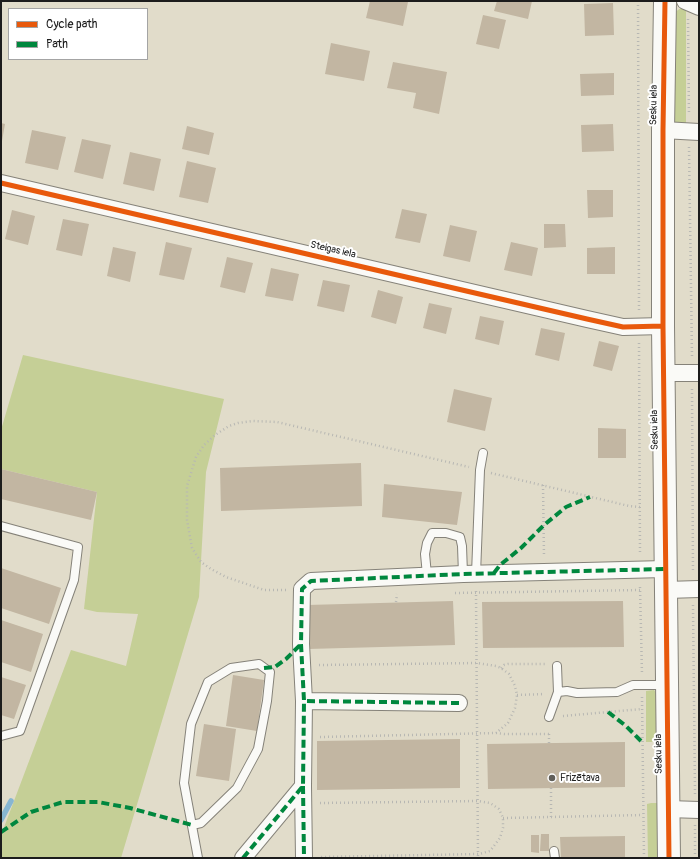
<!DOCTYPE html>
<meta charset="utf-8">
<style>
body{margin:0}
#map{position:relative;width:700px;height:859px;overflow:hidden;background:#e1dcca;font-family:Pangolin,sans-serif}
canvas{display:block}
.frame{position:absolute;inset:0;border:2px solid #1c1c1c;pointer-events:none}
.legend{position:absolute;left:8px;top:8px;width:140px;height:52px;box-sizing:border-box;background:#fff;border:1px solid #a4a4a4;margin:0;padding:5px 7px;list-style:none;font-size:12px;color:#1c1c1c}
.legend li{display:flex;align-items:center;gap:8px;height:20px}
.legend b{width:20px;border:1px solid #a4a4a4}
</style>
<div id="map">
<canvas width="700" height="859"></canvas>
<div class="frame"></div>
<ul class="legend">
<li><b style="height:5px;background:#e8590c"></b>Cycle path</li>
<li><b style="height:5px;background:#00873e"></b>Path</li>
</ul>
</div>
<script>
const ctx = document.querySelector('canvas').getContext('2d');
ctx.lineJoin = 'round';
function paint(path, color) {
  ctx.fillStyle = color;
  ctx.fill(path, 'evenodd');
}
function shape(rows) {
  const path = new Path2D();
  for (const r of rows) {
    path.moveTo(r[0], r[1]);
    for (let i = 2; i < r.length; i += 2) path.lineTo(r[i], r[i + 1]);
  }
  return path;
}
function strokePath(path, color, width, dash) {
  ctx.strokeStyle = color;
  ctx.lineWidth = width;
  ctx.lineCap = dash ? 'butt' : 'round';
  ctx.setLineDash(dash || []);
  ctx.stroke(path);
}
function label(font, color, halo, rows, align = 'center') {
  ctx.font = font + ' Pangolin,sans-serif';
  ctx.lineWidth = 4;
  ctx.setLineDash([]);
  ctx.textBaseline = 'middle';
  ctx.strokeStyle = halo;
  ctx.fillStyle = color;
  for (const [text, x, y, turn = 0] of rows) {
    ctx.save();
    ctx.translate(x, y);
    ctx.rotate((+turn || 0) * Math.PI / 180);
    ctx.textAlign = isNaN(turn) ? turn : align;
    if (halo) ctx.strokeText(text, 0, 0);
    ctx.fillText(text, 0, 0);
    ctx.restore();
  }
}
const green = shape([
 [681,8,686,8,686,128,675,123,673,119,675,12],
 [23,355,224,399,206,472,199,597,121,858,1,858,1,830,3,830,71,650,126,666,138,614,97,612,84,609,97,492,1,469,1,430],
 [654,690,657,694,658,742,646,742,646,691],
 [651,803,659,803,660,858,648,858,647,804]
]);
const stream = shape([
 [1,820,11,801]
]);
const building = shape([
 [370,1,402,1,408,2,403,26,366,18],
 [497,1,532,1,528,19,494,11],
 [613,3,614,35,585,36,584,4],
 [483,15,506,20,499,49,476,44],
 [331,43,370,51,364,81,325,74],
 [393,62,447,72,439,114,413,108,416,93,387,88],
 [614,73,614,95,581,96,580,74],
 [1,123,5,124,2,141,1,141],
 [613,124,614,151,582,152,581,125],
 [187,126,214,133,209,155,182,149],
 [32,130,66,137,58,170,25,163],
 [82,139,111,145,103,179,74,172],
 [130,152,161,159,154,191,123,184],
 [187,161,216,168,208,203,179,197],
 [587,190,613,190,613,217,588,218],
 [402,209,427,214,420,243,395,238],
 [12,210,35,216,28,245,5,239],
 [63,219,89,224,82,256,56,250],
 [544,224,565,224,566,247,544,248],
 [450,225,477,231,470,262,443,256],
 [166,242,192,248,184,280,159,275],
 [511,242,538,248,532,276,504,270],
 [113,247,136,252,130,282,107,276],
 [615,247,615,274,587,274,587,248],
 [227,257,253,263,245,293,220,287],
 [271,268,299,274,293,301,265,296],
 [323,280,350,285,344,312,317,306],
 [378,290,403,297,396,324,371,317],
 [429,303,452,308,446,334,423,328],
 [480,316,504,321,499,345,475,339],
 [541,328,565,333,559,361,535,355],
 [599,341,619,346,612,371,593,366],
 [454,389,492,398,485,431,447,422],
 [598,428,626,429,626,458,598,458],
 [361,463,362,506,221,511,220,468],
 [1,469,97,492,91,520,1,499],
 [384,484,462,492,457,525,382,517],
 [1,568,61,588,49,624,1,608],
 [453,601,455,645,308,649,307,605],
 [623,601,624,647,483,648,482,602],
 [1,620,43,634,31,672,1,662],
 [233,675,264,680,257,731,226,726],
 [1,677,26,685,14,719,1,715],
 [204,724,236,729,229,781,196,776],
 [460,739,460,788,317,790,317,741],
 [625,742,625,787,488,789,487,744],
 [541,834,549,834,549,851,540,851],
 [531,835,539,835,539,853,531,852],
 [625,836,625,858,561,858,560,837]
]);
const path = shape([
 [638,1,639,310],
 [688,19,689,114],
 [689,147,692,356],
 [639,343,640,554],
 [692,389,693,572],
 [491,473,629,506,640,507],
 [543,485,544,557],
 [640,587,642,674],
 [286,590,264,590,226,577,211,569,201,562,192,548,187,520,187,486,196,457,204,445,215,435,229,426,238,423,253,421,277,422,469,467],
 [476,591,478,858],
 [455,593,640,590],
 [396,602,397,594],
 [693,605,695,794],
 [319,665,477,663,496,666,501,668,509,674,515,686,517,695,515,708,508,723,496,733],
 [501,668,504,665,508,664,545,664],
 [517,695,545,694],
 [642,697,644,858],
 [563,716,642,709],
 [549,734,549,743],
 [320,737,496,733,504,734,549,734],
 [551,788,551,817],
 [320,803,478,801,490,803,499,809,503,818,503,828,500,838,490,851,479,854,321,857],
 [503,818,643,815],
 [695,825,695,858]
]);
const lane = shape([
 [1,526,78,547,74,580,20,731,1,736],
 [476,574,480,470,483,453],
 [427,575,425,554,427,543,432,533,446,533,460,537,462,546,463,574],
 [557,666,558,692,567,691,577,693,617,692,633,685,666,685],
 [549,717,558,692],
 [192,825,201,823,237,788,258,749,267,701,270,672,259,664,231,668,208,682,191,724,184,783,198,858],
 [554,851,555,858]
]);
const street = shape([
 [685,1,699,7],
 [663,130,699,132],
 [1,183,587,319,623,327,663,326],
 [663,373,699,373],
 [666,590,699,589],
 [459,703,304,701,301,644,302,589,311,581,463,574,665,569],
 [303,786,304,858],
 [668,809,699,810],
 [243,858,303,786,304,701]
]);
const secondary = shape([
 [665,1,663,130,663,326,669,858]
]);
const quiet = shape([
 [494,573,500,565,521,548,544,525,566,507,590,497],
 [264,668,275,667,286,659,301,644],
 [459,703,304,701,301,644,302,589,311,581,463,574,665,569],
 [608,712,626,726,643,743],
 [303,786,304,858],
 [1,832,31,812,63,802,98,802,130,808,192,825],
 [243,858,303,786,304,701]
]);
const cycleway = shape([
 [665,1,663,130,663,326,669,858],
 [1,183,587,319,623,327,663,326]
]);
const markers = [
 [552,778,4,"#615f59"]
];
const streetNames = [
 ["Sesku iela",654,105,-89],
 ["Steigas iela",333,250,13],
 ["Sesku iela",655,430,-91],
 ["Sesku iela",659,754,-91]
];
const poiNames = [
 ["Frizētava",560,778]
];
paint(green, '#c5cf96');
strokePath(stream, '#87b6d2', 5.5);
paint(building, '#c2b6a2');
strokePath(lane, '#858279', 10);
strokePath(street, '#858279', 18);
strokePath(secondary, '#858279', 24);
strokePath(path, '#b7b7b3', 2.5, [1, 3]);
strokePath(lane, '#fafaf7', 8);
strokePath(street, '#fafaf7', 16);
strokePath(secondary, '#fafaf7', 22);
strokePath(quiet, '#00873e', 4, [8, 4]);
strokePath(cycleway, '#e8590c', 5);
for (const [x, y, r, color] of markers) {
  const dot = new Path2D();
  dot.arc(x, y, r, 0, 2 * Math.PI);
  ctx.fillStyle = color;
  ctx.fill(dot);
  strokePath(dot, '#fff', 1.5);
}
label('10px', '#1c1c1c', '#fff', streetNames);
label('10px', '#1c1c1c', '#fff', poiNames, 'left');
</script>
